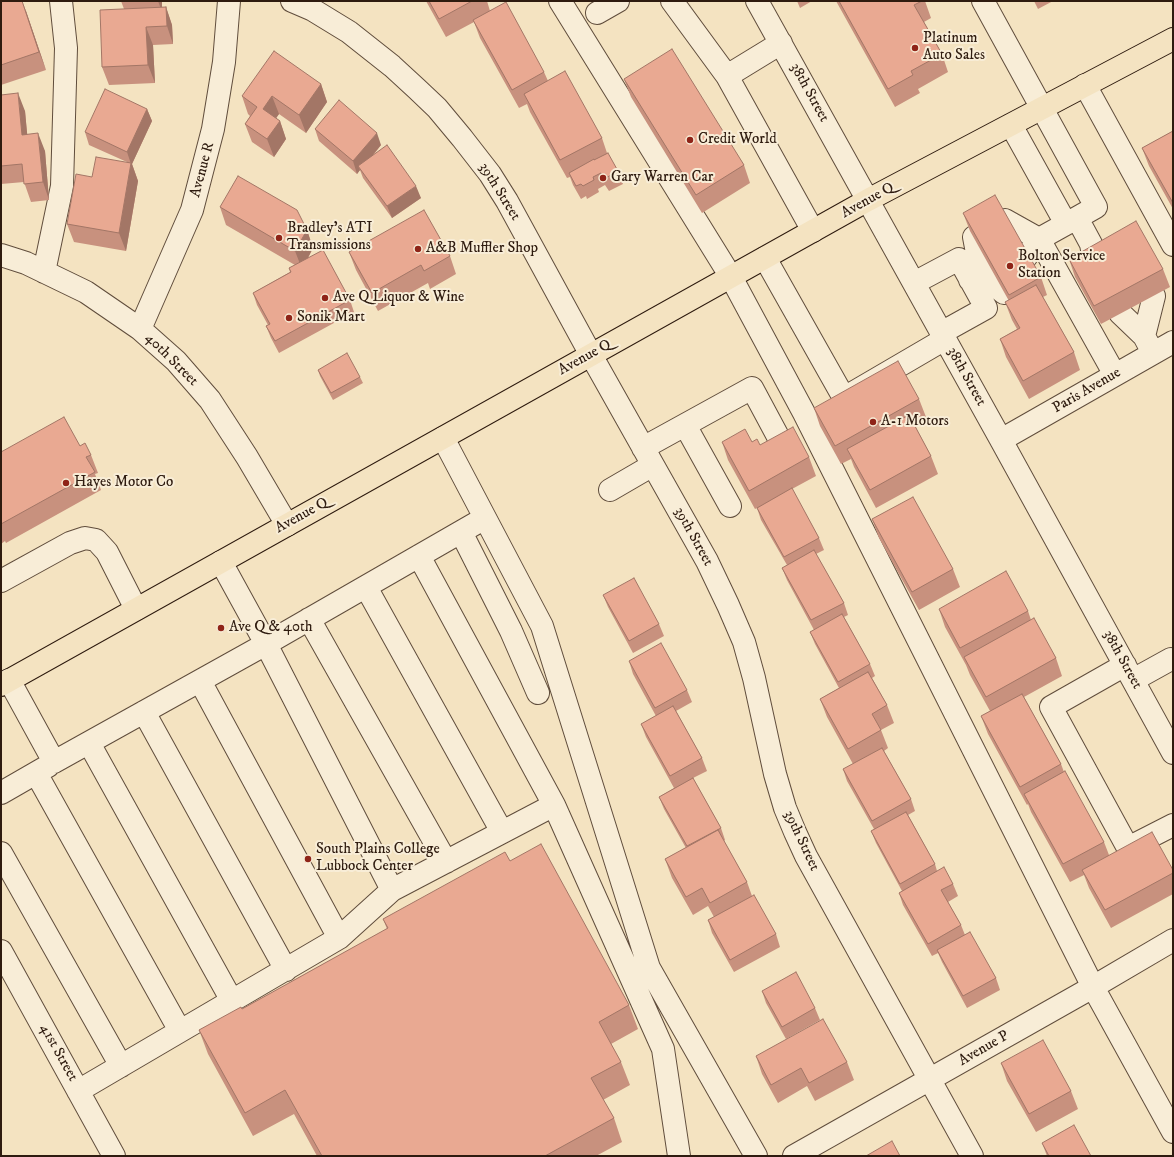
<!DOCTYPE html>
<style>
body{margin:0}
#map{position:relative;width:1174px;height:1157px;overflow:hidden;background:#f4e3c1;font-family:"IM FELL DW Pica",serif}
canvas{display:block}
.frame{position:absolute;inset:0;border:2px solid #2e1b0f;pointer-events:none}
</style>
<div id="map">
<canvas width="1174" height="1157"></canvas>
<div class="frame"></div>
</div>
<script>
const ctx = document.querySelector('canvas').getContext('2d');
ctx.lineJoin = 'round';
function shape(rows) {
  const path = new Path2D();
  for (const r of rows) {
    path.moveTo(r[0], r[1]);
    for (let i = 2; i < r.length; i += 2) path.lineTo(r[i], r[i + 1]);
  }
  return path;
}
function strokePath(path, color, width, dash) {
  ctx.strokeStyle = color;
  ctx.lineWidth = width;
  ctx.lineCap = dash ? 'butt' : 'round';
  ctx.setLineDash(dash || []);
  ctx.stroke(path);
}
function paint(path, color) {
  ctx.fillStyle = color;
  ctx.fill(path, 'evenodd');
}
function label(font, color, halo, rows, align = 'center') {
  ctx.font = font + ' "IM FELL DW Pica",serif';
  ctx.lineWidth = 4;
  ctx.setLineDash([]);
  ctx.textBaseline = 'middle';
  ctx.strokeStyle = halo;
  ctx.fillStyle = color;
  for (const [text, x, y, turn = 0] of rows) {
    ctx.save();
    ctx.translate(x, y);
    ctx.rotate((+turn || 0) * Math.PI / 180);
    ctx.textAlign = isNaN(turn) ? turn : align;
    if (halo) ctx.strokeText(text, 0, 0);
    ctx.fillText(text, 0, 0);
    ctx.restore();
  }
}
const minor = shape([
 [292,1,313,10,349,32,392,66,417,89,437,108,462,138,490,174,507,201,591,355,707,561,728,605,744,642,754,678,775,774,785,808,795,832,806,856,972,1156],
 [560,1,731,277,804,413,1093,987,1173,1132],
 [672,1,727,76],
 [757,1,1001,440,1173,753],
 [983,1,1096,207,1066,224],
 [597,13,618,1],
 [781,43,727,76,813,231],
 [1085,85,1173,245],
 [1011,125,1066,224,1039,239,1026,257],
 [1077,218,1091,244,1095,266],
 [1005,220,1039,239,1115,375],
 [974,237,981,274],
 [1,255,26,263,86,292,140,329,176,361,210,400,247,457,287,525],
 [765,258,844,398,945,339],
 [44,272,62,186,66,48,61,1],
 [970,280,981,274,1004,293],
 [914,283,959,259,986,308,941,333],
 [1120,313,1144,336,1153,353],
 [140,329,192,210,213,129,224,62,229,1],
 [1144,336,1154,296],
 [685,425,730,506],
 [443,438,542,626,649,968,756,1156],
 [1001,440,1173,342],
 [643,448,752,388,782,444],
 [610,490,653,465],
 [461,532,511,631,538,693],
 [1,581,70,543,85,538,96,540,107,552,136,609],
 [366,587,502,832],
 [309,619,446,862],
 [1125,665,1051,707,1128,848,1173,825],
 [9,680,54,762,266,644,485,518],
 [1133,680,1171,659],
 [200,681,339,938],
 [144,712,286,970],
 [89,743,232,1001],
 [36,773,180,1031],
 [1,793,48,766],
 [554,805,663,1049,679,1156],
 [1,853,121,1066],
 [392,890,554,805,419,556],
 [1,951,114,1156],
 [78,1091,339,938,392,890,266,644,221,562],
 [794,1156,1093,987,1173,940]
]);
const highway = shape([
 [1,685,868,200,1173,39]
]);
const wall = shape([
 [1,1,26,11,46,70,1,85],
 [121,1,162,1,162,7,166,7,172,25,173,44,153,45,155,83,109,85,102,67,124,9],
 [426,1,487,1,490,11,544,72,548,81,602,138,607,153,618,171,623,184,609,191,605,185,598,189,599,192,587,199,586,196,581,199,573,185,570,177,567,178,530,112,527,104,519,108,480,38,474,22,446,37],
 [797,1,812,1,800,8],
 [836,1,925,1,931,18,924,22,942,54,948,72,918,89,920,93,895,107],
 [1034,1,1053,1,1038,9],
 [624,79,744,165,750,183,702,213,631,97],
 [321,84,327,102,306,133,279,114,276,118,280,121,286,139,274,157,252,142,245,124,250,116,248,114,242,96],
 [1,95,25,111,27,134,45,151,49,200,31,202,24,182,1,184],
 [147,109,152,121,132,164,138,181,126,251,74,242,67,224,127,162,89,145,85,132],
 [315,129,381,145,372,157,421,198,392,218,363,178,360,170,357,174,319,141],
 [1173,131,1173,209,1149,166,1142,148],
 [220,207,307,230,313,248,308,258,350,300,354,312,279,353,271,338,266,326,268,325,257,305,253,293,290,272,289,268,295,265,226,225],
 [963,213,1041,277,1047,295,1043,297,1074,352,1080,370,1029,399,1006,357,1000,339,1017,329,1012,320,1005,302,1009,301,970,231],
 [349,252,450,256,456,274,430,289,428,283,378,311,356,270],
 [1069,259,1163,269,1170,287,1101,324,1075,277],
 [318,370,360,377,363,383,333,400,320,376],
 [919,399,926,417,914,424,931,456,938,474,876,508,854,467,851,459,841,464,820,426,814,408],
 [722,442,752,442,760,445,809,457,816,476,792,489,819,538,824,550,816,554,844,603,848,615,844,617,870,664,875,676,872,678,887,705,894,723,881,730,888,748,884,751,911,799,915,811,908,815,935,864,937,871,953,884,958,896,948,902,961,925,965,935,996,978,1000,990,967,1008,942,962,938,953,932,956,903,905,899,893,902,891,876,843,871,831,874,829,847,781,843,769,853,764,827,717,820,699,839,688,815,644,810,632,814,630,787,580,782,568,787,565,761,520,757,508,755,509,728,460],
 [80,446,91,455,98,473,95,474,101,490,6,543,5,541,1,544,1,452],
 [872,519,953,569,960,587,919,610,879,538],
 [603,595,659,624,664,636,633,653,608,607],
 [939,609,1028,611,1031,620,1056,658,1062,676,1024,697,1061,764,1064,772,1104,842,1109,855,1173,870,1173,894,1111,928,1089,888,1084,875,1070,882,1031,812,1028,804,1027,805,988,734,981,716,990,711,970,675,966,665,945,627],
 [629,661,687,690,692,702,676,711,702,758,707,771,693,778,721,828,725,840,724,841,747,882,752,896,776,934,780,947,734,972,712,933,708,920,714,917,708,906,693,915,672,878,665,859,686,848,664,809,659,797,674,788,646,737,641,724,656,716,633,674],
 [510,861,629,1005,638,1029,611,1044,621,1062,630,1085,603,1100,614,1118,622,1142,596,1156,317,1156,294,1114,253,1136,208,1054,199,1030,242,1009,387,929,383,919],
 [762,991,815,1008,820,1020,786,1039,766,1003],
 [756,1056,847,1062,854,1080,815,1101,807,1086,778,1103,762,1074],
 [1001,1063,1071,1091,1078,1109,1036,1132,1007,1081],
 [1042,1143,1091,1156,1047,1156]
]);
const shadedWall = shape([
 [22,1,26,11,46,70,39,52],
 [158,1,162,1,162,12],
 [166,7,172,25,173,44,167,26],
 [146,27,153,45,155,83,148,65],
 [321,84,327,102,306,133,299,115],
 [18,93,25,111,29,153,22,135],
 [272,96,279,114,270,127,263,109],
 [147,109,152,121,132,164,138,181,126,251,119,233,131,164,127,152],
 [280,121,286,139,274,157,267,139],
 [38,133,45,151,49,200,43,182],
 [377,133,381,145,361,169,358,166,360,170,357,174,353,161],
 [416,186,421,198,392,218,387,206],
 [307,230,313,248,302,269,295,251]
]);
const building = shape([
 [1,1,22,1,39,52,1,65,1,1],
 [429,1,472,1,439,19,429,1],
 [839,1,922,1,914,5,942,54,911,71,913,75,888,89,839,1],
 [506,2,544,72,512,90,473,20,506,2],
 [166,7,167,26,146,27,148,65,102,67,100,10,166,7],
 [672,49,744,165,696,195,624,79,672,49],
 [274,51,321,84,299,115,272,96,263,109,280,121,267,139,245,124,257,107,242,96,274,51],
 [565,71,602,138,560,160,524,94,565,71],
 [105,89,147,109,127,152,85,132,105,89],
 [18,93,22,135,38,133,43,182,24,184,22,164,1,166,1,95,18,93],
 [339,100,377,133,353,161,315,129,339,100],
 [1173,131,1173,203,1142,148,1173,131],
 [387,145,416,186,387,206,358,166,387,145],
 [608,153,618,171,604,179,601,173,593,177,594,180,583,186,581,184,576,186,569,173,594,159,594,160,608,153],
 [96,157,131,163,119,233,67,224,76,174,92,177,96,157],
 [238,176,297,210,307,230,295,251,220,207,238,176],
 [995,195,1041,277,1009,295,963,213,995,195],
 [424,210,450,256,424,271,421,265,372,293,349,252,424,210],
 [1136,221,1163,269,1094,306,1069,259,1136,221],
 [323,250,350,300,275,341,266,326,270,324,253,293,291,272,289,268,323,250],
 [1036,285,1074,352,1023,381,1000,339,1020,328,1005,302,1036,285],
 [347,353,360,377,331,393,318,370,347,353],
 [898,361,919,399,835,446,814,408,898,361],
 [909,415,931,456,870,490,847,449,909,415],
 [64,417,80,446,85,443,91,455,86,457,95,472,1,524,1,452,64,417],
 [793,427,809,457,749,491,722,442,745,429,752,442,757,439,760,445,793,427],
 [792,488,819,538,784,557,757,508,792,488],
 [913,497,953,569,912,592,872,519,913,497],
 [814,550,844,603,811,620,782,568,814,550],
 [1006,571,1028,611,960,648,939,609,1006,571],
 [634,578,659,624,629,641,603,595,634,578],
 [842,614,870,664,838,682,810,632,842,614],
 [1034,618,1056,658,986,697,964,657,1034,618],
 [661,643,687,690,655,708,629,661,661,643],
 [868,672,887,705,872,714,881,730,848,749,820,699,868,672],
 [1022,694,1061,764,1020,787,981,716,1022,694],
 [673,706,702,758,670,776,641,724,673,706],
 [882,748,911,799,872,821,843,769,882,748],
 [1065,771,1104,842,1063,864,1024,794,1065,771],
 [693,778,721,828,687,846,659,797,693,778],
 [906,812,935,864,900,884,871,831,906,812],
 [718,830,747,882,710,903,702,888,686,897,665,859,718,830],
 [1152,832,1173,870,1173,873,1105,910,1082,870,1152,832],
 [541,844,629,1005,599,1022,621,1062,591,1078,614,1118,545,1156,322,1156,285,1090,245,1113,199,1030,241,1007,242,1009,388,928,383,919,505,852,510,861,541,844],
 [944,867,953,884,941,890,961,925,928,944,899,893,944,867],
 [754,895,776,934,730,960,708,920,754,895],
 [970,932,996,978,963,996,937,950,970,932],
 [796,972,815,1008,782,1027,762,991,796,972],
 [823,1019,847,1062,809,1083,801,1068,771,1085,756,1056,823,1019],
 [1043,1040,1071,1091,1029,1114,1001,1063,1043,1040],
 [1074,1125,1091,1156,1049,1156,1042,1143,1074,1125],
 [892,1141,900,1156,866,1156,892,1141]
]);
const markers = [
 [915,48,4,"#8f2418"],
 [690,140,4,"#8f2418"],
 [603,178,4,"#8f2418"],
 [279,238,4,"#8f2418"],
 [418,249,4,"#8f2418"],
 [1010,266,4,"#8f2418"],
 [325,298,4,"#8f2418"],
 [289,318,4,"#8f2418"],
 [873,422,4,"#8f2418"],
 [66,483,4,"#8f2418"],
 [221,628,4,"#8f2418"],
 [308,859,4,"#8f2418"]
];
const poiNames = [
 ["Platinum",923,39],
 ["Auto Sales",923,56],
 ["Credit World",698,140],
 ["Gary Warren Car",611,178],
 ["Bradley's ATI",287,229],
 ["Transmissions",287,246],
 ["A&B Muffler Shop",426,249],
 ["Bolton Service",1018,257],
 ["Station",1018,274],
 ["Ave Q Liquor & Wine",333,298],
 ["Sonik Mart",297,318],
 ["A-1 Motors",881,422],
 ["Hayes Motor Co",74,483],
 ["Ave Q & 40th",229,628],
 ["South Plains College",316,850],
 ["Lubbock Center",316,867]
];
const streetNames = [
 ["38th Street",809,93,61],
 ["Avenue R",203,170,-75],
 ["39th Street",499,192,58],
 ["Avenue Q",868,201,-29],
 ["Avenue Q",585,358,-29],
 ["40th Street",171,360,45],
 ["38th Street",966,377,61],
 ["Paris Avenue",1087,391,-30],
 ["Avenue Q",302,516,-29],
 ["39th Street",693,537,61],
 ["38th Street",1122,660,61],
 ["39th Street",801,841,65],
 ["Avenue P",984,1049,-30],
 ["41st Street",58,1053,61]
];
strokePath(minor, '#604d3c', 24);
strokePath(highway, '#2e1b0f', 24);
strokePath(minor, '#f8edd7', 22);
strokePath(highway, '#f4e3c1', 22);
paint(wall, '#c8917e');
paint(shadedWall, '#a37666');
paint(building, '#e9a992');
strokePath(building, '#a37666', 1);
for (const [x, y, r, color] of markers) {
  const dot = new Path2D();
  dot.arc(x, y, r, 0, 2 * Math.PI);
  ctx.fillStyle = color;
  ctx.fill(dot);
  strokePath(dot, '#f8edd7', 1.5);
}
label('15px', '#2e1b0f', '#f8edd7', poiNames, 'left');
label('15px', '#2e1b0f', '#f8edd7', streetNames);
</script>
